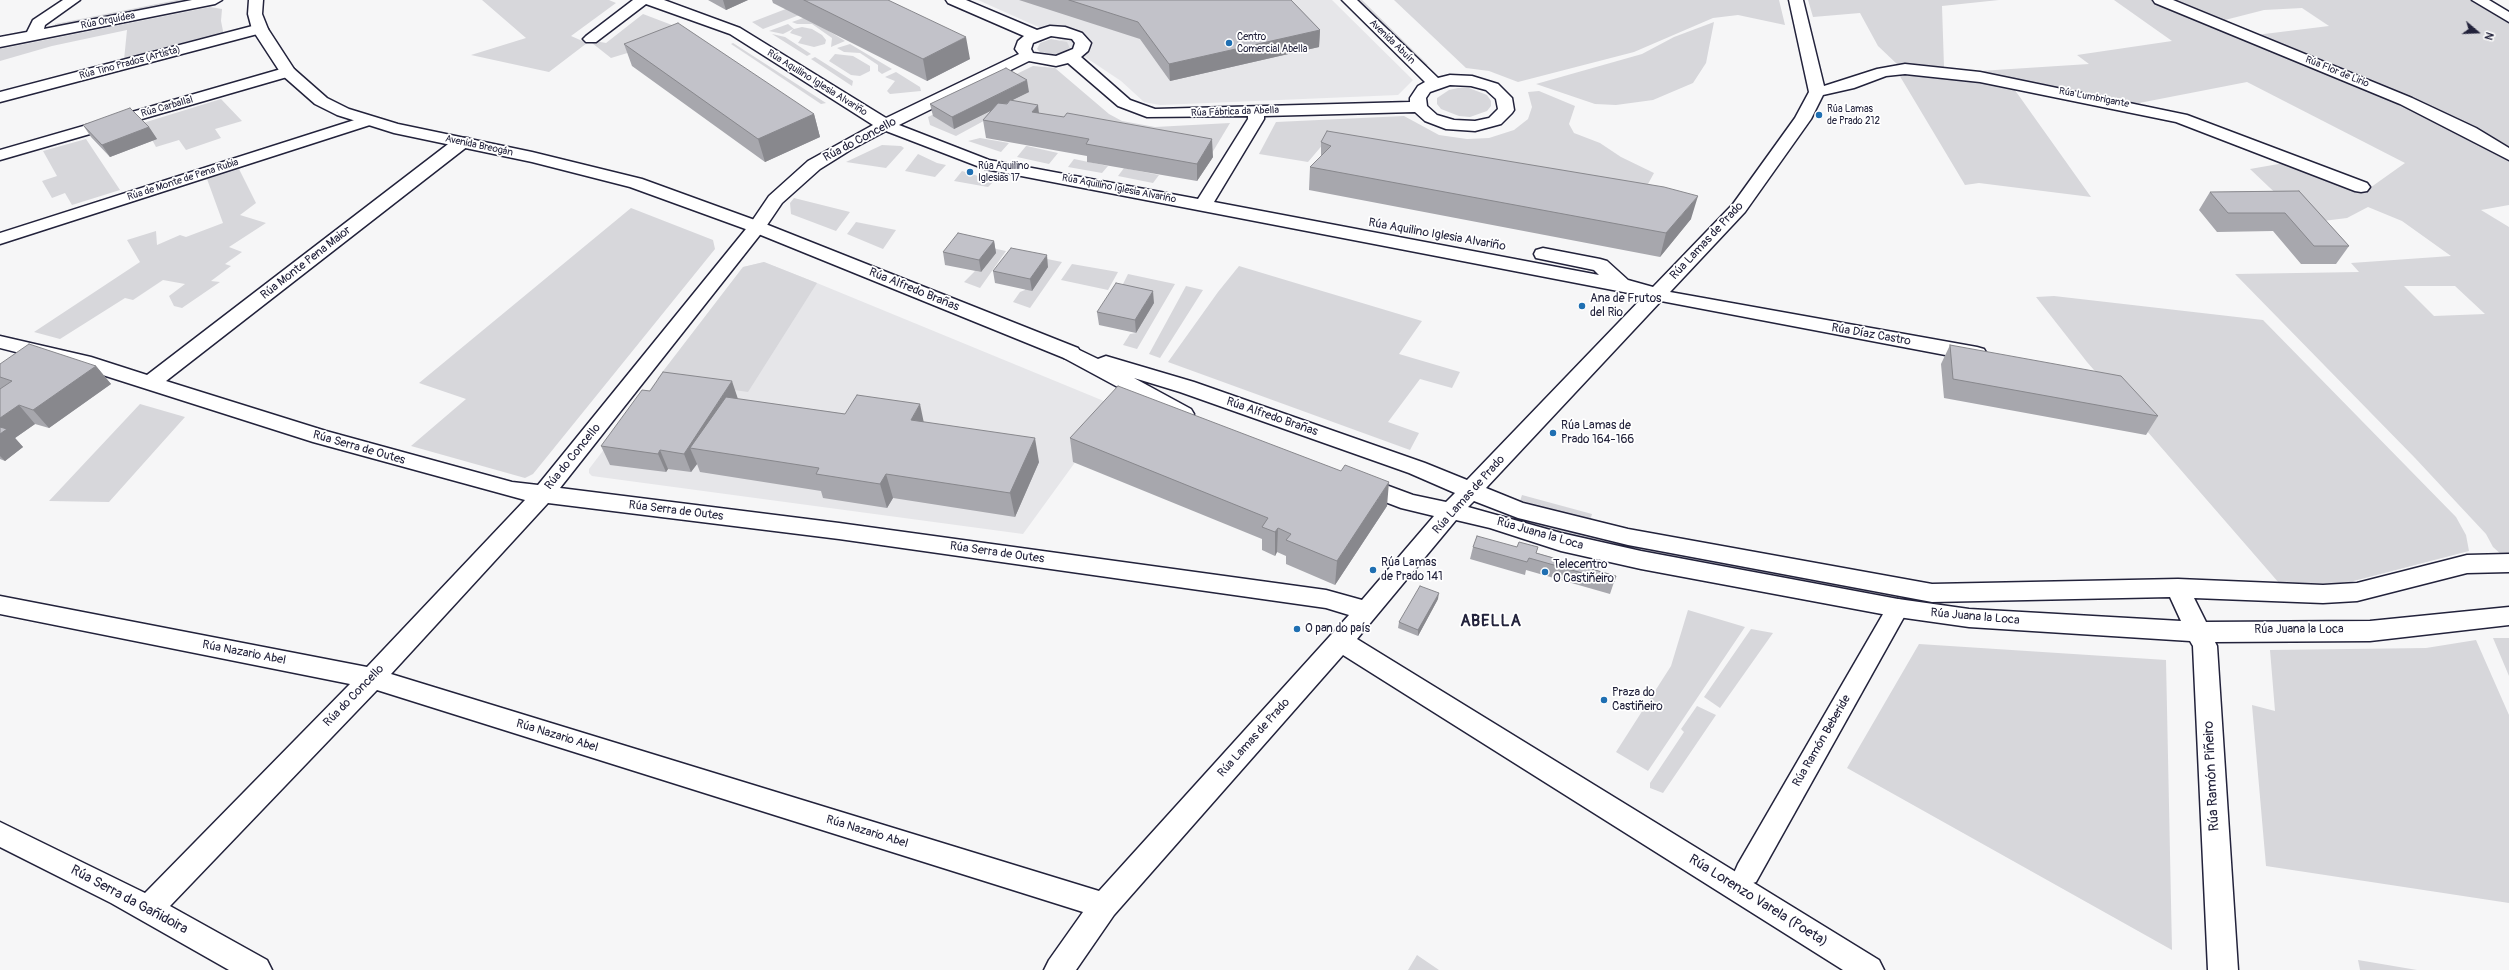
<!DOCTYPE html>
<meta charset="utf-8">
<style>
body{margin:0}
#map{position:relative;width:2509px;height:970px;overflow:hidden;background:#f6f6f7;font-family:Pangolin,sans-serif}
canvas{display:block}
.north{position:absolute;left:2457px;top:12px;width:40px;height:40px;-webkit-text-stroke:3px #fff;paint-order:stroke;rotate:109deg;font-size:11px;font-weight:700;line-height:16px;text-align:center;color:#22223b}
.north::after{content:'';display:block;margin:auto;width:14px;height:18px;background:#22223b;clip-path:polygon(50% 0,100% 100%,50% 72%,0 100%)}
</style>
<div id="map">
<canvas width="2509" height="970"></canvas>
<div class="north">N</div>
</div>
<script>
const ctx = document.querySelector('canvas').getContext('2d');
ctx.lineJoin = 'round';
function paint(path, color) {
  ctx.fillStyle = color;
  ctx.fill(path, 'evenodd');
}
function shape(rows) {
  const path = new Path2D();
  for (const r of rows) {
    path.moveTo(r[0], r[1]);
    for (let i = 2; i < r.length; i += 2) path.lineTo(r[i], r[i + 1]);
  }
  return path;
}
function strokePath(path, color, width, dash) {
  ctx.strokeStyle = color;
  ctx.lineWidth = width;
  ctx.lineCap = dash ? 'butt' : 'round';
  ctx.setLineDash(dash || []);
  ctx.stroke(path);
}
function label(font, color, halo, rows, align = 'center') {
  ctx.font = font + ' Pangolin,sans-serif';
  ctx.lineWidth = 3.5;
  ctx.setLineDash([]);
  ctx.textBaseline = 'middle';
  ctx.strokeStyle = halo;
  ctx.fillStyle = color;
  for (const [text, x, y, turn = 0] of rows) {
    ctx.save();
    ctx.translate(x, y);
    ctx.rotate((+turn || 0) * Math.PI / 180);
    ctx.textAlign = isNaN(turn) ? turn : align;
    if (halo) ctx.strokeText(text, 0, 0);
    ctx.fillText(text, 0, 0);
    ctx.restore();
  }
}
const built = shape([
 [978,0,1332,0,1413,80,1398,95,1160,105,1144,102,1121,81,1043,29],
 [764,262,817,283,1116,406,1023,534,592,476,589,473,589,469,743,267]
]);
const green = shape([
 [177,0,190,0,55,27,55,24],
 [482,0,609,0,616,3,571,36,587,43,549,72,471,55,526,38],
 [1358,0,1362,0,1428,65,1425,66],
 [1394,0,1779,0,1785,25,1738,15,1713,18,1634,52,1518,82,1489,71,1466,68],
 [1808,0,1999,0,1942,6,1944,67,1898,65,1878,46,1860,13,1813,17],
 [2114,0,2152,0,2215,25,2411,106,2509,159,2509,205,2481,210,2509,227,2509,556,2503,556,2493,547,2486,534,2415,458,2235,274,2359,272,2351,263,2451,256,2402,221,2368,207,2347,218,2307,223,2250,169,2290,162,2367,190,2405,163,2247,82,2134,104,1964,72,2089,64,2077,55,2172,41],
 [2404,286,2455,286,2485,314,2434,316],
 [2168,0,2472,0,2509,22,2509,150,2256,35,2329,26,2302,8,2264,10,2221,21],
 [210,7,222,9,221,21,224,36,212,39,200,38,124,60,127,30,52,46,0,61,0,49],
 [791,7,802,14,763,29,752,22],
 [643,14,693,33,611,58,592,43,595,41,606,43],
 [806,17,845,41,831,47,832,38,812,24,797,24,792,22],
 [1714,22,1706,63,1693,83,1653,100,1616,105,1595,104,1536,84,1642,54,1674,37],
 [788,24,794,29,802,27,812,29,822,35,826,40,825,44,814,47,798,43,802,37,790,33,793,29,783,34,769,31],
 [772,34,785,37,811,54,807,56],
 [1051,39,1067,42,1070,48,1057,55,1040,52,1037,49,1040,43],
 [733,43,826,103,821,104,731,44],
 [850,44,892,69,882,74,878,71,878,65,860,53,844,52,837,48],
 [835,54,853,56,870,66,870,71,860,76,851,75,829,61],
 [815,57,853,81,852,86,811,59],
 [1033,66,1055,68,1109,114,1122,121,1155,127,1230,123,1209,158,1002,111,956,136,930,125,928,117],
 [896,72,920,87,921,91,890,94,887,91,895,81,885,77],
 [1898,73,2012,86,2091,197,1979,183,1965,185],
 [1458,88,1469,88,1487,95,1491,101,1491,106,1487,111,1470,117,1459,116,1441,109,1437,104,1437,98,1449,90],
 [1539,91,1575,106,1569,124,1574,133,1600,143,1621,157,1654,173,1648,184,1654,196,1331,135,1308,162,1259,154,1276,122,1404,116,1439,135,1467,139,1489,138,1514,130,1528,119,1532,107,1528,92],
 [221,99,242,121,215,129,221,138,186,150,179,140,156,147,143,123],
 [980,138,1009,143,1001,152,968,141],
 [86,139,120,190,72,205,65,193,52,198,42,181,57,176,43,151],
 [882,145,901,146,904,148,886,168,846,162],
 [1026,146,1027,146,1058,153,1049,164,1017,157],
 [918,154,937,163,946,165,935,177,905,171],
 [1074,159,1108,166,1102,173,1068,167],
 [1124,168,1159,175,1153,183,1118,176],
 [239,169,256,203,240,215,266,223,229,247,242,252,225,264,231,266,211,281,220,282,182,308,174,306,169,296,185,284,163,280,133,300,125,298,60,339,34,332,140,262,127,240,156,231,157,245,180,235,186,237,223,223,207,179],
 [962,171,994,181,988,187,954,181],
 [794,198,850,212,836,231,791,214,790,203],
 [631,208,713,240,715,249,533,474,525,478,411,446,466,399,419,383],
 [856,222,896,230,883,249,847,234],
 [964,242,1006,251,980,288,964,282,975,271,981,272,995,253,960,246],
 [1017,253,1062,262,1030,308,1013,302,1020,292,1025,290],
 [764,262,817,283,748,392,657,379,743,267],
 [1072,264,1118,272,1108,290,1061,280],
 [1239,266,1422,321,1399,354,1460,372,1452,388,1420,379,1388,422,1419,433,1410,450,1168,362,1218,292],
 [1128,274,1175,284,1137,349,1123,345,1130,334,1136,333,1154,303,1117,296],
 [1186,286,1203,290,1160,358,1149,354],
 [2054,296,2263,320,2456,517,2466,535,2469,551,2342,584,2279,583,2087,362,2036,297],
 [140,404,185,417,109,502,49,501],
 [1522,495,1592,514,1590,521,1520,501],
 [1516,517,1606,541,1869,589,1869,594,1602,544,1515,519],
 [1688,610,1745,627,1648,771,1616,752,1671,666],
 [1751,629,1773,633,1720,708,1704,697],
 [2493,638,2509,638,2509,676],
 [2476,640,2509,715,2509,903,2266,866,2252,705,2275,711,2270,650,2426,648],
 [1919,644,2166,660,2172,950,1847,768],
 [1697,706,1716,715,1663,793,1650,788,1650,783,1684,732,1681,729],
 [1417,955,1439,970,1408,970],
 [2358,960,2417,970,2360,970]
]);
const pedestrian = shape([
 [1898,599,1906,602,1909,608,1756,882,1747,885,1738,882,1734,873,1738,864,1890,602,1898,599]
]);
const minor = shape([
 [63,0,80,0,45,25,44,29,192,0,222,0,215,4,0,47,0,37,27,32,33,20,63,0],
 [633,0,664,0,740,28,886,118,1019,54,1015,49,1018,41,1024,36,948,3,946,0,966,0,1037,30,1050,26,1065,27,1082,33,1091,43,1088,51,1081,57,1130,100,1155,109,1410,102,1410,98,1418,86,1425,82,1342,0,1357,0,1438,78,1450,75,1472,76,1498,84,1512,98,1514,110,1512,113,1501,124,1475,131,1446,129,1425,121,1415,112,1264,116,1264,119,1214,202,1599,275,1594,270,1536,258,1534,254,1536,250,1543,248,1600,259,1607,261,1628,280,1653,287,1733,204,1795,118,1809,92,1789,0,1803,0,1824,86,1877,69,1905,64,1980,72,2187,115,2367,183,2370,187,2367,191,2361,192,2355,191,2176,122,1980,82,1905,74,1886,76,1854,88,1823,95,1811,119,1745,212,1670,292,1977,347,1984,349,1987,354,1984,359,1977,361,1661,301,1486,488,1523,503,1628,529,1932,584,2178,579,2323,585,2357,583,2467,555,2509,554,2509,572,2467,573,2357,601,2323,603,2194,598,2206,622,2370,621,2509,607,2509,625,2370,641,2215,642,2217,646,2238,970,2208,970,2193,646,2190,641,1969,627,1898,617,1641,569,1561,551,1490,528,1456,520,1357,639,1879,960,1884,970,1843,970,1343,655,1114,915,1076,970,1044,970,1049,960,1083,912,377,690,170,906,267,960,272,970,229,970,111,903,0,847,0,822,145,893,350,684,0,614,0,596,367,667,525,500,313,442,87,370,0,348,0,336,91,357,147,375,456,138,468,138,470,142,468,146,166,381,326,431,512,482,538,485,750,224,769,196,808,161,873,125,730,34,646,4,596,42,586,42,583,39,586,36,633,0],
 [1051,36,1072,39,1075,43,1073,49,1056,56,1033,53,1031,49,1033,43,1051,36],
 [1029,61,1056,66,1068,63,1118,106,1147,117,1248,116,1248,119,1198,199,989,160,899,125,1029,61],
 [1450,85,1471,86,1486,90,1496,99,1498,109,1489,118,1475,121,1454,120,1437,115,1427,106,1426,98,1430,92,1450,85],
 [886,131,985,169,1644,296,1467,480,1425,463,1194,382,1106,356,1098,359,1071,346,1064,348,1061,353,1064,358,1177,419,1184,421,1191,419,1194,414,1191,409,1134,378,1180,392,1409,473,1455,493,1446,502,1413,495,1359,475,1351,477,1348,483,1351,489,1401,508,1434,516,1362,600,1326,590,839,523,560,488,763,231,782,203,820,169,852,149,886,131],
 [1474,501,1518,518,1628,545,1932,602,2170,597,2181,621,1969,609,1898,599,1641,551,1561,533,1468,507,1474,501],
 [548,503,839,539,1326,608,1349,615,1099,891,391,674,548,503],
 [2153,0,2173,0,2412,98,2476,128,2509,148,2509,160,2400,104,2155,3,2153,0],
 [2472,0,2489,0,2509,12,2509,22,2472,0],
 [260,24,265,26,268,29,265,32,0,102,0,92,260,24],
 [288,67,294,69,296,72,294,75,0,160,0,150,288,67],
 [367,116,375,121,373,124,0,244,0,233,367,116]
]);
const tertiary = shape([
 [249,0,263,0,262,14,268,29,294,69,327,98,349,109,398,124,532,152,642,179,763,223,1078,348,1081,353,1078,358,1071,360,1064,358,751,231,630,187,532,162,394,133,337,115,315,104,282,75,252,29,248,14,249,0]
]);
const wall = shape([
 [708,0,748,0,726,10],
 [772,0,888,0,970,59,927,81,773,3],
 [1019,0,1291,0,1320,30,1319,47,1170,81,1140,39],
 [624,44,814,114,820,137,765,162,632,66],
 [1029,92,1012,100,1039,113,1213,157,1197,181,1087,162,1087,156,986,138,983,120,992,110,954,129,933,116,930,104],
 [83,125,149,127,157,139,110,157,91,137],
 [1321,142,1691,219,1660,257,1309,190,1310,167,1321,156],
 [2299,191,2349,246,2336,264,2301,264,2273,231,2217,232,2199,210,2210,192],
 [994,241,996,253,981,272,945,265,943,252],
 [1048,267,1032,291,995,283,993,271],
 [1154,303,1136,333,1099,325,1097,312],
 [1950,345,2158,416,2146,435,1944,398,1941,364],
 [0,364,96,366,111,384,49,428,35,424,15,438,23,447,5,461,0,459],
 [738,399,845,414,924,422,1039,462,1015,517,893,498,887,508,823,498,821,491,700,472,697,464,691,472,668,469,666,472,610,465,601,446],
 [1070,438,1387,506,1335,585,1286,564,1286,556,1277,552,1275,556,1262,550,1262,539,1073,462],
 [1473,547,1537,553,1616,576,1610,594,1526,570,1525,575,1470,559],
 [1438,599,1418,636,1398,628,1399,622]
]);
const shadedWall = shape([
 [723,0,748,0,726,10],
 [1320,30,1319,47,1170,81,1169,64],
 [966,37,970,59,927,81,923,59],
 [1027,80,1029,92,954,129,952,117],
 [1038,105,1040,122,1032,112],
 [814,114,820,137,765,162,758,139],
 [149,127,157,139,110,157,102,145],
 [1212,139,1213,157,1197,181,1197,164],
 [1698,196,1691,219,1660,257,1666,233],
 [994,241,996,253,981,272,979,260],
 [1047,255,1048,267,1032,291,1030,279],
 [1153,291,1154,303,1136,333,1135,320],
 [96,366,111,384,49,428,33,410],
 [732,381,738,399,690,448,697,464,691,472,684,454],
 [920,404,925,428,911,420],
 [19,405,35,424,15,438,23,447,5,461,0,456,0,418],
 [1035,438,1039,462,1015,517,1010,493],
 [660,450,668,469,666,472,658,454],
 [886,474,893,498,887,508,880,484],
 [1389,482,1387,506,1335,585,1337,561],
 [1278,528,1277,552,1275,556,1275,532],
 [1439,593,1438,599,1418,636,1418,630]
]);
const building = shape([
 [804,0,888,0,966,37,923,59,804,0],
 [1069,0,1291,0,1320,30,1169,64,1138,22,1069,0],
 [678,23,814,114,758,139,624,44,678,23],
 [1006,68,1027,80,952,117,930,104,1006,68],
 [1010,100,1038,105,1032,112,1064,117,1067,113,1212,139,1197,164,1086,144,1089,139,983,120,998,103,1007,104,1010,100],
 [130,108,149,127,102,145,83,125,130,108],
 [1327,131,1664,187,1698,196,1666,233,1310,167,1331,146,1321,142,1327,131],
 [2299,191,2349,246,2314,246,2285,213,2228,213,2210,192,2299,191],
 [958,233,994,241,979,260,943,252,958,233],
 [1011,248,1047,255,1030,279,993,271,1011,248],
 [1116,283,1153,291,1135,320,1097,312,1116,283],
 [29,344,96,366,33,410,19,405,0,418,0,389,12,381,0,377,0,364,29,344],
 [1950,345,2121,376,2158,416,1953,379,1950,345],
 [663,372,732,381,684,454,660,450,658,454,601,446,642,390,650,391,663,372],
 [1118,386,1341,471,1345,465,1389,482,1337,561,1286,540,1291,534,1278,528,1275,532,1262,527,1268,518,1070,438,1118,386],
 [857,395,920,404,911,420,1035,438,1010,493,886,474,880,484,816,474,819,468,690,448,726,397,845,414,857,395],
 [0,427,7,429,0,434,0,427],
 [1477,536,1517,547,1519,542,1538,547,1536,553,1616,576,1614,582,1529,558,1527,562,1473,547,1477,536],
 [1420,586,1439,593,1418,630,1399,622,1420,586]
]);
const markers = [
 [1229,43,4,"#1f6fb2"],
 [1819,115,4,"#1f6fb2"],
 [970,172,4,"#1f6fb2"],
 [1582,306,4,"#1f6fb2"],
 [1553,433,4,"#1f6fb2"],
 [1373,570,4,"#1f6fb2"],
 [1545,572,4,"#1f6fb2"],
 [1297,629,4,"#1f6fb2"],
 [1604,700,4,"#1f6fb2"]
];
const farStreetnames = [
 ["Rúa Orquídea",108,21,-11],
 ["Avenida Abuín",1392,42,44],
 ["Rúa Tino Prados (Artista)",130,63,-15],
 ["Rúa Flor de Lirio",2337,72,22],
 ["Rúa Aquilino Iglesia Alvariño",817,83,32],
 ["Rúa Lumbrigante",2094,98,11],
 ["Rúa Carballal",167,107,-16],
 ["Rúa Fábrica da Abella",1235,112,-2],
 ["Avenida Breogán",479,146,12],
 ["Rúa de Monte de Pena Rubia",183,180,-18],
 ["Rúa Aquilino Iglesia Alvariño",1119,189,11]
];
const farPoinames = [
 ["Centro",1237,37],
 ["Comercial Abella",1237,49],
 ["Rúa Lamas",1827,109],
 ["de Prado 212",1827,121],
 ["Rúa Aquilino",978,166],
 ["Iglesias 17",978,178]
];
const streetNames = [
 ["Rúa do Concello",860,140,-28],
 ["Rúa Aquilino Iglesia Alvariño",1437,235,10],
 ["Rúa Lamas de Prado",1707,241,-47],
 ["Rúa Monte Pena Maior",306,263,-38],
 ["Rúa Alfredo Brañas",914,290,22],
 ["Rúa Díaz Castro",1871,335,10],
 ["Rúa Alfredo Brañas",1272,417,19],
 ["Rúa Serra de Outes",359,448,16],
 ["Rúa do Concello",573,457,-51],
 ["Rúa Lamas de Prado",1469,495,-48],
 ["Rúa Serra de Outes",676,511,7],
 ["Rúa Juana la Loca",1540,534,16],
 ["Rúa Serra de Outes",997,553,8],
 ["Rúa Juana la Loca",1975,617,5],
 ["Rúa Juana la Loca",2299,630],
 ["Rúa Nazario Abel",244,653,11],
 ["Rúa do Concello",354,696,-46],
 ["Rúa Nazario Abel",557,736,17],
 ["Rúa Lamas de Prado",1254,738,-48],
 ["Rúa Ramón Beberide",1822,741,-60],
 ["Rúa Nazario Abel",867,832,17]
];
const poiNames = [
 ["Ana de Frutos",1590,299],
 ["del Rio",1590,313],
 ["Rúa Lamas de",1561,426],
 ["Prado 164-166",1561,440],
 ["Rúa Lamas",1381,563],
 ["de Prado 141",1381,577],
 ["Telecentro",1553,565],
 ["O Castiñeiro",1553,579],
 ["O pan do país",1305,629],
 ["Praza do",1612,693],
 ["Castiñeiro",1612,707]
];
const nearStreetnames = [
 ["Rúa Ramón Piñeiro",2212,776,-93],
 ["Rúa Serra da Gañidoira",129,900,28],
 ["Rúa Lorenzo Varela (Poeta)",1758,901,32]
];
const districtNames = [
 ["ABELLA",1491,622]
];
paint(built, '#e6e6e9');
paint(green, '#d7d7db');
strokePath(pedestrian, '#22223b', 3);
strokePath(minor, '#22223b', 3);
strokePath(tertiary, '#22223b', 3);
paint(pedestrian, '#fff');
paint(minor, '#fff');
paint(tertiary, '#fff');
paint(wall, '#a7a7ad');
paint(shadedWall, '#88888d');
paint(building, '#c2c2c9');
strokePath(building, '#88888d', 1);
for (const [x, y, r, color] of markers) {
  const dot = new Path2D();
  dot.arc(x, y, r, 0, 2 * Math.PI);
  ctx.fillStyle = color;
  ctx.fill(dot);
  strokePath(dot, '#fff', 1.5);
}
label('10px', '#22223b', '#fff', farStreetnames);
label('10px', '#22223b', '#fff', farPoinames, 'left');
label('12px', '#22223b', '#fff', streetNames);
label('12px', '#22223b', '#fff', poiNames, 'left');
label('14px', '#22223b', '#fff', nearStreetnames);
ctx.letterSpacing = '1px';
label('bold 16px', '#22223b', '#fff', districtNames);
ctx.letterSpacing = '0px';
</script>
